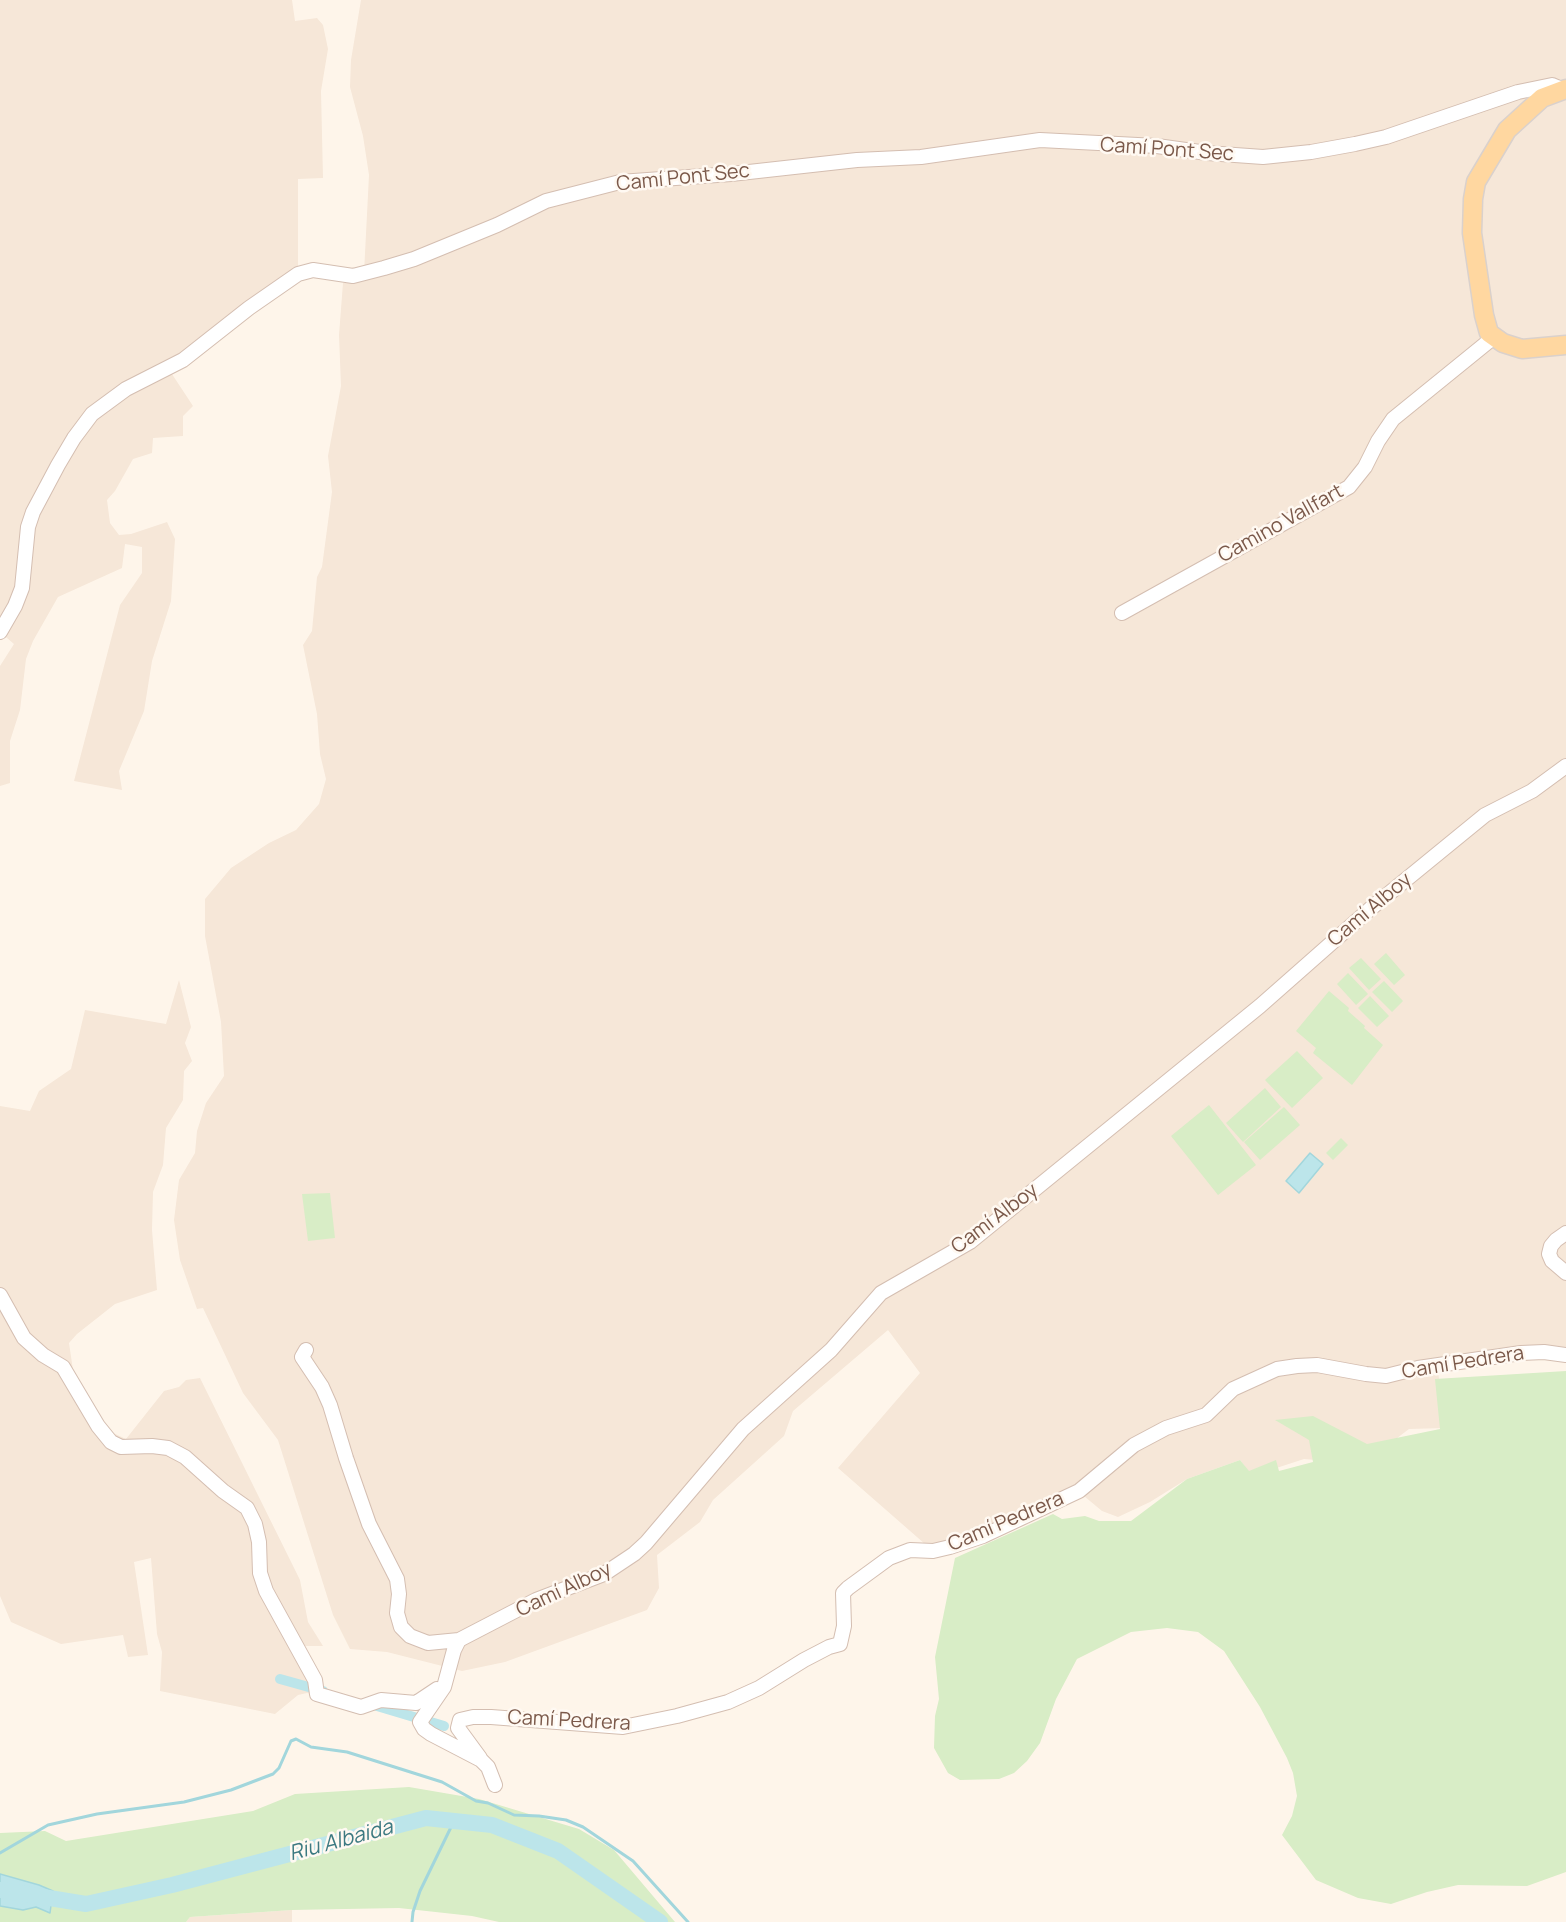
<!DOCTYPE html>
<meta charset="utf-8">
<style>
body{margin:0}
canvas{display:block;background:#fef5ea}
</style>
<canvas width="1566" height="1922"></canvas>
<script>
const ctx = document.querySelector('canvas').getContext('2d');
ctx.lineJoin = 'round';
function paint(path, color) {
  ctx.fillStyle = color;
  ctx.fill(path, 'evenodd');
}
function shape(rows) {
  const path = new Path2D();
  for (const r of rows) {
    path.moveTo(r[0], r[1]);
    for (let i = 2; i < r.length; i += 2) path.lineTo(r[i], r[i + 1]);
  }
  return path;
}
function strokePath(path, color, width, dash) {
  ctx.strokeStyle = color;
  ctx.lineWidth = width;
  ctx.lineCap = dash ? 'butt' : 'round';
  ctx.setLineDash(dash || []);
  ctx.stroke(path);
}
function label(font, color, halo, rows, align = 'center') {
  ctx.font = font + ' Manrope,sans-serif';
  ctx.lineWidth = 5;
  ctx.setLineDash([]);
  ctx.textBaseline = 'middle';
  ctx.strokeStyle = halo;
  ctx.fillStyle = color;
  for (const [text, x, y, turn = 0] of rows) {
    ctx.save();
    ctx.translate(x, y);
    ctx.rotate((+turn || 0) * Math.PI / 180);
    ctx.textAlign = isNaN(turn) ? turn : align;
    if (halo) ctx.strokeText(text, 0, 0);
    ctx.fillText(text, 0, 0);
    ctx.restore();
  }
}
const residential = shape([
 [0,0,292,0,295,21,317,18,323,25,328,49,321,91,323,178,298,179,298,274,168,368,193,406,183,416,183,436,153,438,152,453,133,459,115,491,107,500,110,523,119,535,131,534,167,522,175,539,171,601,152,661,144,711,119,771,122,790,74,781,120,605,142,573,142,547,125,544,122,568,58,597,33,641,26,659,20,710,10,741,10,783,0,786,0,666,14,644,0,632],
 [361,0,1566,0,1566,1358,1544,1356,1438,1371,1445,1428,1409,1429,1363,1464,1304,1459,1252,1476,1240,1460,1187,1479,1150,1502,1118,1517,1102,1511,1078,1491,933,1551,838,1468,920,1373,888,1330,793,1411,784,1436,713,1500,700,1522,657,1555,659,1588,647,1610,505,1662,462,1671,387,1652,350,1649,333,1615,278,1440,243,1393,203,1308,197,1309,180,1260,174,1220,179,1180,195,1153,197,1131,206,1103,224,1076,221,1022,205,936,205,899,231,868,269,843,296,830,319,804,326,779,320,754,317,714,303,645,312,631,317,577,322,567,332,492,328,456,341,386,339,335,343,283,360,282,364,273,369,175,363,136,350,87,351,60],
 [179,980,191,1027,185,1043,192,1061,184,1071,183,1100,166,1128,163,1165,153,1192,152,1230,157,1290,115,1304,77,1334,69,1343,73,1370,98,1426,126,1439,164,1391,179,1387,186,1380,200,1378,300,1580,308,1622,323,1646,298,1646,320,1696,307,1693,298,1695,275,1714,160,1691,162,1652,157,1634,151,1558,134,1562,148,1655,128,1657,123,1635,61,1644,11,1622,0,1596,0,1106,30,1111,39,1091,71,1069,85,1010,166,1024],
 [292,1910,292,1922,186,1922,190,1917]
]);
const green = shape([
 [1386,953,1405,975,1394,985,1374,964],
 [1361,958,1381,979,1369,990,1349,968],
 [1348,973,1368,994,1356,1005,1337,984],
 [1384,981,1403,1001,1392,1012,1372,992],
 [1329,991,1349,1008,1348,1011,1365,1026,1364,1028,1383,1045,1352,1085,1313,1053,1316,1048,1296,1031],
 [1370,996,1389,1016,1377,1027,1358,1008],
 [1297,1051,1323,1078,1292,1108,1265,1080],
 [1265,1088,1281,1107,1243,1142,1226,1123],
 [1209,1105,1256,1165,1218,1195,1171,1136],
 [1284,1107,1300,1125,1260,1160,1244,1142],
 [1341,1138,1348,1145,1333,1160,1326,1153],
 [330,1193,335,1238,308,1241,302,1194],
 [1566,1371,1566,1872,1527,1886,1458,1885,1427,1892,1391,1904,1358,1898,1316,1880,1282,1835,1292,1816,1297,1796,1293,1773,1287,1758,1260,1707,1224,1651,1198,1632,1167,1628,1131,1632,1077,1659,1056,1699,1040,1743,1027,1761,1014,1773,999,1779,960,1780,948,1773,934,1748,935,1716,939,1699,935,1657,955,1558,1053,1514,1062,1519,1085,1516,1099,1521,1131,1521,1187,1479,1240,1460,1249,1471,1276,1460,1279,1471,1313,1462,1309,1440,1275,1420,1313,1416,1367,1444,1440,1429,1435,1379],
 [409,1787,479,1799,579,1829,614,1850,675,1922,499,1922,472,1916,399,1908,292,1910,190,1917,186,1922,0,1922,0,1833,45,1831,66,1841,253,1811,295,1794]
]);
const water = shape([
 [1310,1153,1323,1164,1299,1193,1286,1181,1310,1153],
 [0,1874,39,1885,53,1891,50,1913,36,1907,23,1910,0,1906,0,1874]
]);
const stream = shape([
 [0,1853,48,1825,97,1814,184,1802,231,1790,273,1774,279,1768,291,1741,296,1739,311,1747,347,1752,442,1782,476,1801,488,1803,514,1815,539,1816,566,1820,583,1827,633,1861,688,1922],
 [412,1922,413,1912,420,1891,454,1821]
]);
const canal = shape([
 [280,1679,323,1691],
 [367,1703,444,1726]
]);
const river = shape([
 [0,1890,86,1904,172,1885,426,1818,492,1825,558,1851,660,1922]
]);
const minor = shape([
 [1122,613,1349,487,1365,467,1378,441,1393,419,1494,337],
 [0,632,15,606,22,588,28,527,33,512,58,465,74,438,92,414,126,389,183,360,249,308,298,274,313,270,353,276,384,268,414,259,497,225,546,201,620,182,731,174,857,160,921,157,1040,140,1157,146,1207,153,1263,157,1311,152,1355,144,1386,137,1518,92,1552,85,1564,90],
 [1566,1233,1556,1240,1551,1246,1549,1254,1552,1261,1566,1273],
 [0,1295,24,1338,43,1355,63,1367,98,1426,111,1442,121,1447,152,1446,168,1448,185,1457,223,1491,247,1508,255,1524,259,1542,260,1573,266,1591,315,1680,317,1694,361,1707,381,1700,416,1703,437,1689],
 [306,1350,302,1357,322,1387,330,1405,346,1458,369,1524,397,1579,399,1594,397,1613,401,1627,410,1636,428,1643,459,1640],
 [480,1758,458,1728,460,1720,473,1717,491,1717,623,1727,677,1716,728,1702,759,1688,804,1660,829,1647,840,1644,844,1626,843,1593,848,1588,889,1558,910,1550,933,1551,950,1547,983,1536,1079,1491,1134,1445,1166,1428,1206,1415,1233,1389,1277,1369,1297,1366,1317,1365,1366,1374,1386,1376,1418,1368,1521,1353,1544,1352,1566,1355],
 [495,1785,488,1767,481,1760,431,1734,424,1729,420,1722,444,1687,454,1650,459,1640,536,1600,604,1574,634,1554,646,1543,743,1429,831,1350,881,1293,970,1242,1260,1006,1370,909,1485,815,1532,791,1566,766]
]);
const major = shape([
 [1566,89,1542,98,1507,130,1476,182,1473,199,1472,233,1484,315,1489,333,1503,343,1522,349,1566,345]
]);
const streetNames = [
 ["Camí Pont Sec",1167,150,4],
 ["Camí Pont Sec",683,178,-6],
 ["Camino Vallfart",1281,524,-29],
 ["Camí Alboy",1370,910,-40],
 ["Camí Alboy",995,1219,-37],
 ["Camí Pedrera",1463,1363,-9],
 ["Camí Pedrera",1006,1522,-23],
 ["Camí Alboy",564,1590,-25],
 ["Camí Pedrera",569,1721,3]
];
const waterNames = [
 ["Riu Albaida",341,1841,-15]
];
paint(residential, '#f6e7d8');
paint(green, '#d8edc6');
paint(water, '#bce5ea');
strokePath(water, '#a2d6dc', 1.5);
strokePath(stream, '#a2d6dc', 3);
strokePath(canal, '#bce5ea', 10);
strokePath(river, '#bce5ea', 16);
strokePath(minor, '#d4beb1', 16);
strokePath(major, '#dad1cc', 21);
strokePath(minor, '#fff', 14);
strokePath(major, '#ffd7a0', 18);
label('20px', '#7b594a', '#fff9f2', streetNames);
label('italic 21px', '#3c7981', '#fff9f2', waterNames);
</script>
